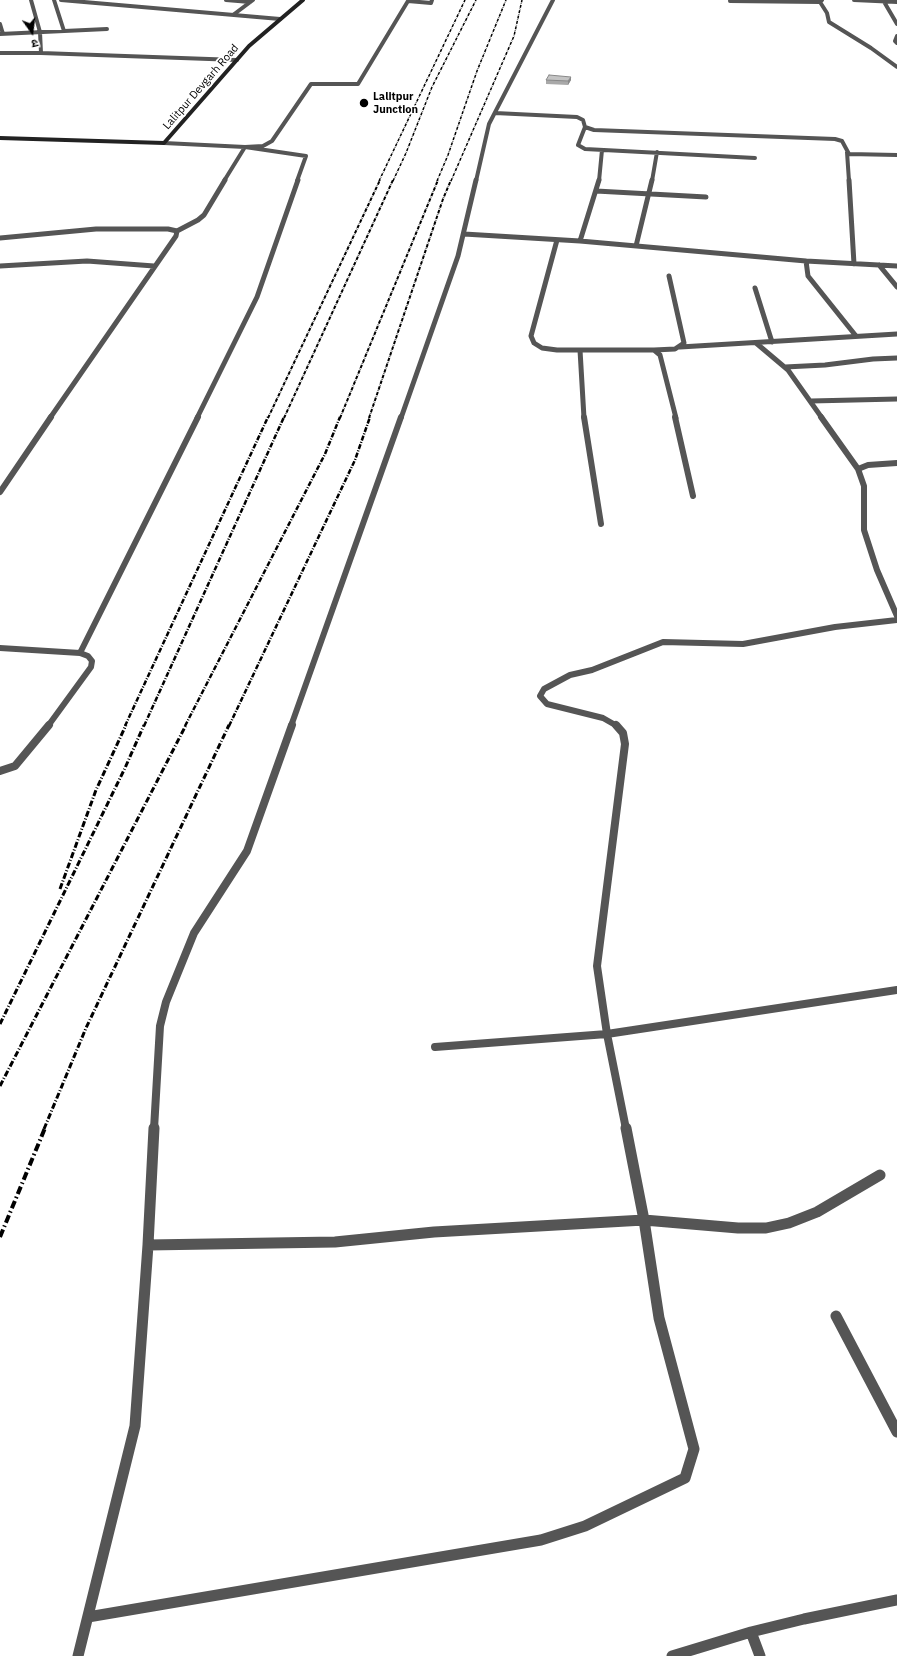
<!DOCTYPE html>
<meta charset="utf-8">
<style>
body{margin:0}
#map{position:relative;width:897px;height:1656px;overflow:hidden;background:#fff;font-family:"IBM Plex Sans","Noto Sans Devanagari",sans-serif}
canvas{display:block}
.north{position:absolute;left:12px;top:12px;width:40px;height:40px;-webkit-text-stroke:3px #fff;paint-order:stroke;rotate:166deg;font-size:11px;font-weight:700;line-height:16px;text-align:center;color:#000}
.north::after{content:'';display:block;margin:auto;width:14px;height:18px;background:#000;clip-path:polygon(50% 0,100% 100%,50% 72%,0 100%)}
</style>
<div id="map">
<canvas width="897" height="1656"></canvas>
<div class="north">उ</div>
</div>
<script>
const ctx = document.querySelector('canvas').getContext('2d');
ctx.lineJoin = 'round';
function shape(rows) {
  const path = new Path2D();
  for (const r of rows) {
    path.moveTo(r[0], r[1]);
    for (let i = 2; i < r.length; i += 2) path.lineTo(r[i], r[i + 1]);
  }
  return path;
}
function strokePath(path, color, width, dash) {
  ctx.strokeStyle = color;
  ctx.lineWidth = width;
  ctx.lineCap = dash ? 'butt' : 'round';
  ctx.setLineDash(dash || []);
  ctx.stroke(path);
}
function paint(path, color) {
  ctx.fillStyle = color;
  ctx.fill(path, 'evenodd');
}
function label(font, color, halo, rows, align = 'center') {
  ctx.font = font + ' "IBM Plex Sans",sans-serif';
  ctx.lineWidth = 3.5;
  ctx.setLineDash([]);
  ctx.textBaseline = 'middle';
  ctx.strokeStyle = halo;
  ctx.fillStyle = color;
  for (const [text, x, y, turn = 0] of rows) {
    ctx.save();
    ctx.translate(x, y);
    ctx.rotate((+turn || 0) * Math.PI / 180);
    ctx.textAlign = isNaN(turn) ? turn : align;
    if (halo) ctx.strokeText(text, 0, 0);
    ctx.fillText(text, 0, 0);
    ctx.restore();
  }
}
const minorFar4 = shape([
 [31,0,40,32,41,53,237,60],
 [54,0,64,31],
 [61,0,280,19],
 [226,0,250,2],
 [822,0,820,2,827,13,829,22,871,48,897,67],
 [854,0,897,2],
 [883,0,897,24],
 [730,1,820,2],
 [233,15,253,0],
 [0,24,3,34],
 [0,34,107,29],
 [897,36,895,41,897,43],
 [0,53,41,53],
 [495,113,577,117,583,120,585,127,594,130,835,139,842,141,849,154,897,155],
 [585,127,578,145,585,149,755,158],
 [164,143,245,147,263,146,272,141,311,84,358,84,408,1,431,3,432,0],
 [847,152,849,181],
 [224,181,245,147,306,156,297,181],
 [476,181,489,124,553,0],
 [599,181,602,150],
 [652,181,657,152]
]);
const minorFar3 = shape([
 [849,180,854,264],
 [596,191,706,197],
 [177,231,198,220,204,215,225,180],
 [464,234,580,241,806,261,897,266],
 [0,238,96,229,168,229,177,231,176,236,50,418],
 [557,240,531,336,534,343,542,348,557,350,654,350,660,355,676,418],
 [580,241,599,180],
 [636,246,652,180],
 [806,261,808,276,856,336],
 [879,265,897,287],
 [0,266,87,261,154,266],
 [755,288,772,342],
 [756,343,788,370,822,418],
 [680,347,897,334],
 [580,350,584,418],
 [654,350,675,349,684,343,669,276],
 [785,367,825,365,873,359,897,358],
 [811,401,897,399],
 [197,418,257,297,298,180],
 [401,418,458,256,476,180]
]);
const minorFar2 = shape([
 [584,417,601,524],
 [675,417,693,496],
 [821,417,858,469],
 [897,463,868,465,858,469,864,486,864,530,877,570,897,616],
 [0,492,51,417],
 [0,648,80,653,88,656,92,661,91,667,48,726],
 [80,653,198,417],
 [291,726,401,417],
 [617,726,603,718,547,704,540,696,544,689,570,675,592,670,663,642,743,644,835,627,897,620]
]);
const minorFar1 = shape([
 [616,725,623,733,625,744,597,966,607,1034,626,1129],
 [0,771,15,766,49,725],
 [435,1047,607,1034,897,990],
 [154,1129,160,1026,166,1002,194,933,247,851,292,725]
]);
const minor = shape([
 [148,1245,335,1242,434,1232,644,1220,738,1228,766,1228,789,1223,817,1212,880,1175],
 [836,1316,897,1432],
 [88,1617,541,1540,585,1526,685,1478,694,1449,659,1318,644,1220,626,1128],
 [751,1632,760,1656],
 [78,1656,135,1426,148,1245,154,1128],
 [672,1656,751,1632,804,1619,897,1600]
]);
const secondary = shape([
 [0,138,164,143,249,46,303,0]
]);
const railFar4 = shape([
 [379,181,465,0],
 [393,181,406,153,432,87,476,0],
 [437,181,448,155,477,71,506,0],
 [451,181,514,36,522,0]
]);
const railFar3 = shape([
 [268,418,380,180],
 [284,418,393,180],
 [340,418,438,180],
 [369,418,443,199,451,180]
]);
const railFar2 = shape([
 [125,726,268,417],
 [144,726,284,417],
 [185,726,325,454,340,417],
 [229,726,355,460,370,417]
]);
const railFar1 = shape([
 [60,889,96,790,126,725],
 [0,1024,125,768,144,725],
 [0,1086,186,725],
 [44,1129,86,1028,229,725]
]);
const rail = shape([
 [0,1237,45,1128]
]);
const wall = shape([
 [571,77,571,80,568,85,546,84,546,80]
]);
const shadedWall = shape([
 [571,77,571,80,568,85,568,81]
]);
const building = shape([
 [549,75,571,77,568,81,546,80,549,75]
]);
const markers = [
 [364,103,5,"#000"]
];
const farStreetnames = [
 ["Lalitpur Devgarh Road",201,87,-49]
];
const farPoinames = [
 ["Lalitpur",373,97],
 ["Junction",373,110]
];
strokePath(minorFar4, '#555', 4);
strokePath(minorFar3, '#555', 5);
strokePath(minorFar2, '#555', 6);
strokePath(minorFar1, '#555', 8);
strokePath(minor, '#555', 11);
strokePath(secondary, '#222', 4);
strokePath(railFar4, '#000', 1.5, [3, 1, 0.5, 1]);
strokePath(railFar3, '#000', 2, [3.5, 1, 0.5, 1]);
strokePath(railFar2, '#000', 2.5, [5, 1.5, 1, 1.5]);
strokePath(railFar1, '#000', 3, [6, 2, 1, 2]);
strokePath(rail, '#000', 4, [8, 3, 1.5, 3]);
paint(wall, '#a9a9a9');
paint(shadedWall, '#898989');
paint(building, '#c4c4c4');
strokePath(building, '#898989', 1);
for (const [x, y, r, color] of markers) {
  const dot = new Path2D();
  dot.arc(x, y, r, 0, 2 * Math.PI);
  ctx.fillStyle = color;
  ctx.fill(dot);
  strokePath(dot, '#fff', 1.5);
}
label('11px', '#000', '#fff', farStreetnames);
label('bold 11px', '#000', '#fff', farPoinames, 'left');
</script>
